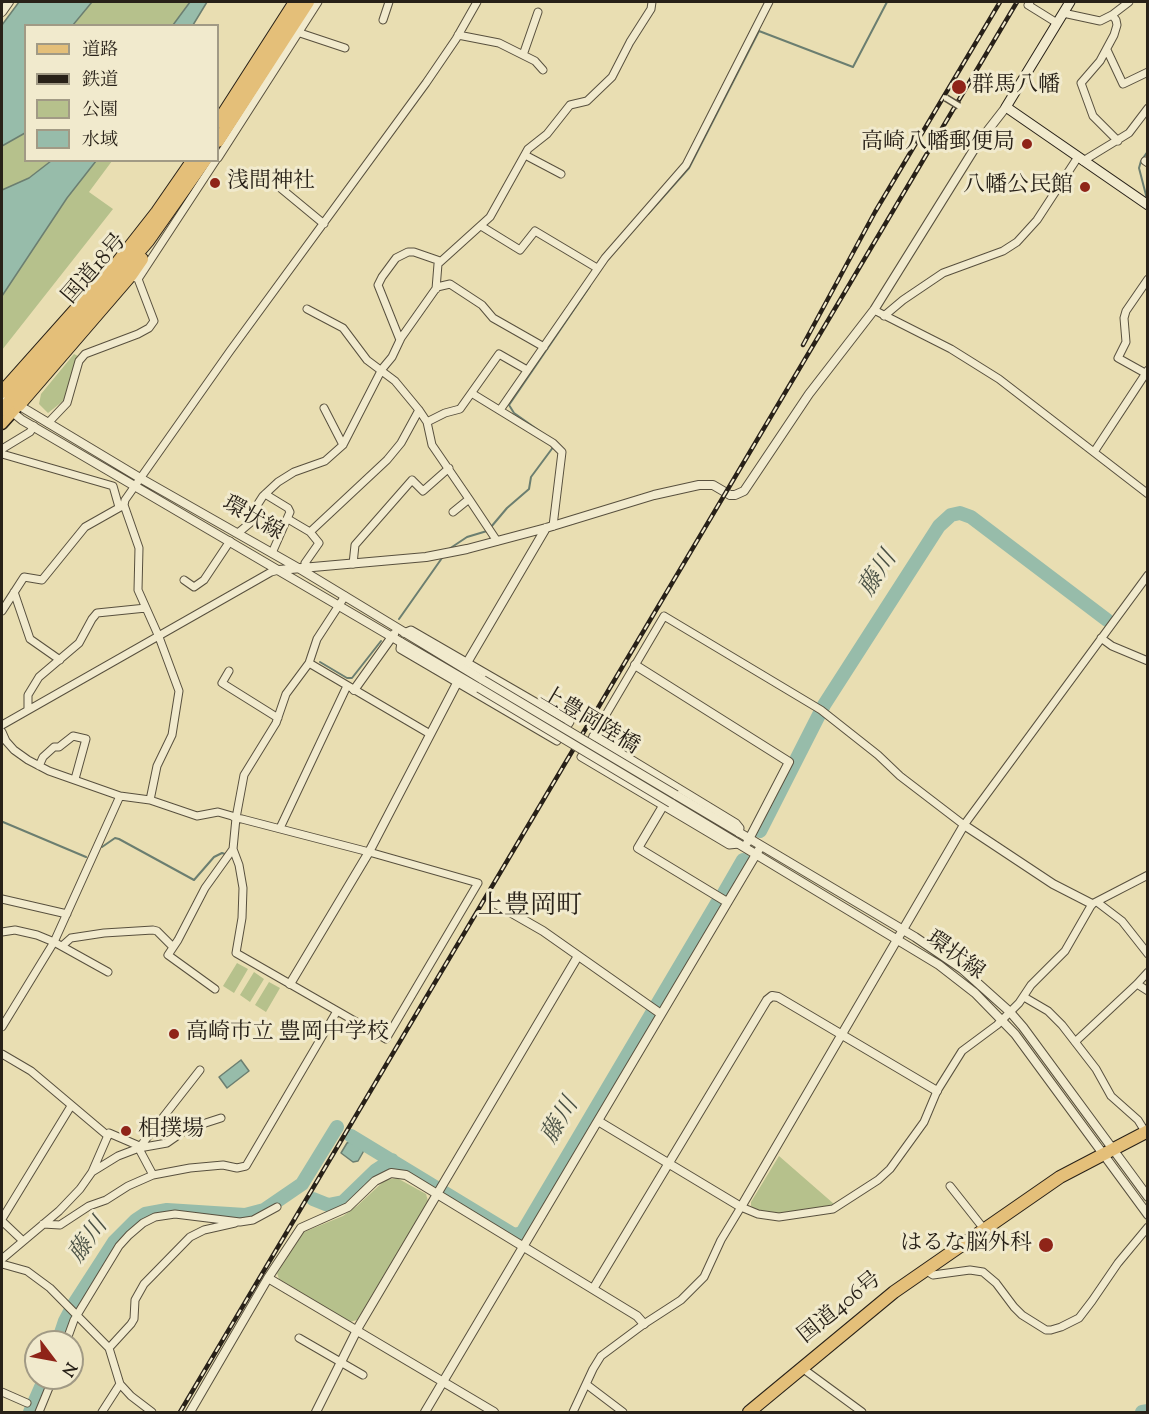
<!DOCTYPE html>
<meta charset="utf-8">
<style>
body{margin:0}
#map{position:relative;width:1149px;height:1414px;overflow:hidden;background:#e9deb2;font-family:"Sorts Mill Goudy","Noto Serif JP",serif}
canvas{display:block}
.frame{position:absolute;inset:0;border:3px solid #282118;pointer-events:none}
.legend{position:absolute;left:24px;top:24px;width:195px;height:138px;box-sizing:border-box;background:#f1eacd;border:2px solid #a19a85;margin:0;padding:8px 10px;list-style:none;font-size:18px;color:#282118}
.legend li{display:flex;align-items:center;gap:12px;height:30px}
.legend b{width:30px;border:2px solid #a19a85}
.north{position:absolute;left:24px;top:1330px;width:60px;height:60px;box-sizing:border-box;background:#f1eacd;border:2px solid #a19a85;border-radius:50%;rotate:122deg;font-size:16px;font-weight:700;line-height:24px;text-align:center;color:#282118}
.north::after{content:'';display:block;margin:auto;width:21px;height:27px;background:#8f2418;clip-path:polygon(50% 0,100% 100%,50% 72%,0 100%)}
</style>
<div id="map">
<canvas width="1149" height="1414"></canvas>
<div class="frame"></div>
<ul class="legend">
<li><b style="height:8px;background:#e4bf79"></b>道路</li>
<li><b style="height:8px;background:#282118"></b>鉄道</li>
<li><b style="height:16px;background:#b6c18c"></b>公園</li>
<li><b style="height:16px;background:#97bcaa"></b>水域</li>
</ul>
<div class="north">N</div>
</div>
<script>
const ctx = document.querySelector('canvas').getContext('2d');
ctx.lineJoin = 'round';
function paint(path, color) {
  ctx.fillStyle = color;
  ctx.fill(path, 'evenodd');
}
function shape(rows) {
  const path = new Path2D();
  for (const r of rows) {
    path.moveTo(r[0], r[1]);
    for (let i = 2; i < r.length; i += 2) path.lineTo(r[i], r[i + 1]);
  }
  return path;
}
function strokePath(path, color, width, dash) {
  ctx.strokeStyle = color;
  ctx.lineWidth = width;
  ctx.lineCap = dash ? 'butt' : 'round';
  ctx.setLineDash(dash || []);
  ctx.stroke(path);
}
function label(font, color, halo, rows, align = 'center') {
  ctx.font = font + ' "Sorts Mill Goudy","Noto Serif JP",serif';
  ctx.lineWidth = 6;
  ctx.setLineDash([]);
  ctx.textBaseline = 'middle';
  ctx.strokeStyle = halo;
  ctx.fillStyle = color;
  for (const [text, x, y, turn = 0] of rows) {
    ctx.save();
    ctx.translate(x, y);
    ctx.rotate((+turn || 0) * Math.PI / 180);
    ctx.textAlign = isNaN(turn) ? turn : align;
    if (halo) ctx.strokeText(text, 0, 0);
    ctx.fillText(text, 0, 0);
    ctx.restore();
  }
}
const green = shape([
 [92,2,190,2,173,25,73,26],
 [25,133,26,160,51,161,29,178,2,190,2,146],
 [96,161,112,161,89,192,113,209,2,350,2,296,67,198],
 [74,354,78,356,67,392,63,401,48,413,39,404,41,394],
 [237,963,248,969,234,993,223,986],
 [254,972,264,979,250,1002,240,995],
 [269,982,280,988,266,1012,255,1005],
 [779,1156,834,1204,831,1206,780,1214,759,1211,751,1206,751,1202],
 [397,1178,426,1194,428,1201,357,1320,350,1322,279,1279,277,1273,304,1232,343,1216,357,1206,385,1180]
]);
const water = shape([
 [19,2,92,2,73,25,26,26,25,133,2,146,2,25,19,2],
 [190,2,207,2,193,25,173,25,190,2],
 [51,161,96,161,67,198,2,296,2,190,29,178,51,161],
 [241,1060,249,1071,227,1088,219,1077,241,1060],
 [354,1140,366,1147,358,1161,353,1162,341,1153,347,1143,354,1140]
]);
const stream = shape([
 [1147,199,1139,168,1141,161,1148,151],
 [648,214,689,168,759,31,853,67,887,2],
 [541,432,514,413,509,405,590,286],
 [491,527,507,508,529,489,531,477,554,446],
 [449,549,467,537,487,531],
 [399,619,442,558],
 [320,662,347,678,352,678,381,641],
 [3,822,86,857],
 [102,847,115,838,119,839,194,880,214,857,222,853,225,854]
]);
const river = shape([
 [760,831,824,705,939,526,951,515,960,513,971,517,1107,620],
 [724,893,743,860],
 [351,1136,514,1235,522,1233,717,903],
 [313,1199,328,1205,343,1202,375,1171,392,1160],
 [58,1342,65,1321,74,1304,114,1242,136,1220,145,1214,167,1210,245,1215,264,1210,302,1184,337,1127],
 [30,1412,45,1378],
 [1142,1412,1148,1411]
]);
const minor = shape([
 [1030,2,1028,5,1057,23],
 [1063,13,1100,21,1112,15,1129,2],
 [1112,15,1116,20,1117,25,1114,35,1100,61,1081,83,1093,116,1118,141],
 [383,20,389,2],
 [297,32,345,48],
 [458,35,499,43,535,61,543,70],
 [1107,50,1123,84,1148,72],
 [523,55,538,12],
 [525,155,561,174],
 [218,158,318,2],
 [1083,161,1129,133,1148,108],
 [1145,161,1148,163],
 [278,186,324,224],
 [481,226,520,250,535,231,597,268],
 [138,279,216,160],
 [436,289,438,264,490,217,528,149,547,134,570,105,587,101,612,77,630,42,651,9,652,2],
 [307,309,343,328,367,360,395,381,419,410,427,422,432,445,469,499,453,512],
 [874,310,951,349,999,379,1148,494],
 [884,316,903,300,943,273,1003,251,1017,242,1037,220,1078,157],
 [400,340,378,285,382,277,396,258,408,252,414,252,440,261],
 [1145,373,1118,358,1126,342,1124,318,1126,311,1148,279],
 [473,394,553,443,562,452,553,526],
 [324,408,343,445],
 [500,410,605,258,686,165,769,2],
 [427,422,445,413,460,409,499,354,527,370],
 [48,423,67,403,79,361,85,354,138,334,149,328,154,321,138,279,129,275],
 [2,449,30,432,34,426],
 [1094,452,1148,370],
 [2,454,113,486,119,507],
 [265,494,288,508,290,512,272,553],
 [469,499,497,541],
 [288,519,310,532,319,543,305,563,309,568],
 [310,532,387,460,401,443,419,410],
 [238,533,250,523,254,510,263,496,278,482,294,472,325,461,343,445,382,369,392,357,401,338,437,287,450,284,482,305,493,318,544,347],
 [353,564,355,545,412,480,423,491,449,468],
 [184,580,194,587,204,580,230,541],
 [14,592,30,639,60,660],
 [2,611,24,577,42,580,85,527,124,505],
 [1101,638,1112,646,1148,661],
 [401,642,400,649,557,741,570,722,411,630,404,633],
 [309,663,430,734],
 [229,671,222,683,278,718],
 [28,709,28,695,39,677,79,643,92,619,97,613,146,608],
 [2,725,271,572,279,570],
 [2,732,6,741,14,750,28,760,49,771,120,796,150,800,197,816,218,812,232,816,236,818,242,819,369,852,478,883,386,1039,236,953,242,918,243,888,239,865,233,849,236,818,244,775,276,723,286,694,309,663,317,639,345,596],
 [593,736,736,823,740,828,739,833],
 [39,766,43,757,54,747,59,747,73,736,86,739,75,779],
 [150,800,157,766,172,735,179,691,159,637,138,590,139,548,124,505,125,500,230,351,426,83,456,39,477,2],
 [280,828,347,686],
 [739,844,729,845,581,757,664,616,821,710,878,755,900,776,964,825,1148,575],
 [2,899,67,914],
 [1097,902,1122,921,1148,954],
 [2,932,15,930,37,935,54,942,108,972],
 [62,946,71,938,104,933,153,930,157,931,173,947],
 [1137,984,1148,991],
 [215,989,168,955,178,940,205,888,233,849],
 [1024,997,1048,1011,1062,1025,1096,1069,1111,1096,1138,1120,1146,1133],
 [2,1027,54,942,120,796],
 [1075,1042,1137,984,1148,972],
 [2,1054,31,1071,108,1136],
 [139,1148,200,1070],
 [92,1172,118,1156,139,1148,167,1143,187,1129,221,1118],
 [950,1186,984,1229],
 [2,1219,71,1106],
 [2,1221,22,1240],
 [43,1224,60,1225,89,1206,106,1200,128,1186,153,1175,190,1168,223,1165,237,1168,246,1166,337,1011],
 [2,1259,59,1211,80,1189,92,1172,109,1133,137,1145,153,1175],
 [2,1264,27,1271,50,1288,109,1348,120,1384,131,1396,152,1412],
 [925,1270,933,1275,970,1270,983,1272,996,1283,1014,1307,1022,1315,1046,1330,1051,1330,1061,1327,1079,1318,1092,1301,1118,1263,1148,1227],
 [299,1338,363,1375],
 [66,1342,74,1320,119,1246,129,1235,143,1223,155,1217,175,1214,240,1222,253,1220,277,1207],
 [109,1348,131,1324,134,1319,135,1300,144,1284,190,1237,204,1230,235,1223],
 [802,1368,862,1412],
 [586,1384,623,1412],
 [2,1392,27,1403],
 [39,1412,53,1378],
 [102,1412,120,1384],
 [573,1412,593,1369,601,1356,644,1324,681,1300,704,1277,721,1240,741,1207,758,1214,779,1217,833,1209,878,1180,890,1169,924,1122,937,1091,962,1051,997,1025,1019,1003,1031,985,1065,951,1092,904,1148,875]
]);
const tertiary = shape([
 [2,12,9,2],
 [2,399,5,406,22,420,479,688],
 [15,403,140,478,300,569,483,680],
 [279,570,426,557,467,549,546,528,654,495,699,485,713,485,730,495,735,495,744,491,809,394,874,310,978,143,1006,107],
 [468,661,546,528],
 [635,665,789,762,747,843],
 [354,690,394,634],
 [676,795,915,937,962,969,1010,1012,1023,1027,1148,1197],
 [671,803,939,965,975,993,1015,1034,1148,1215],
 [663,806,638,848,727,902],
 [496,904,543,931,661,1014],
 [290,984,369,852,457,683],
 [598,1121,741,1207,964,825,1053,884,1092,904],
 [268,1278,494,1412],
 [593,1289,767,1000,772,996,778,997,937,1091],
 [190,1412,268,1278,301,1228,348,1207,375,1181,391,1173,406,1175,637,1316,644,1324],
 [316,1412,359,1326,578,956],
 [425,1412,761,846]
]);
const secondary = shape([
 [1070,2,1006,107,1148,205]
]);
const primary = shape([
 [2,424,19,405]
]);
const trunk = shape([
 [218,122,295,2],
 [218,141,308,2],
 [2,392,117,263,157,212,193,160],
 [19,405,131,275,142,259],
 [2,410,148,241,205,160],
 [749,1412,894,1292,1060,1177,1148,1131]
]);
const rail = shape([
 [803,345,875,212,1000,2],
 [180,1412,1017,2]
]);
const pedestrianBridge = shape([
 [946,98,959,106]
]);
const tertiaryBridge = shape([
 [483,680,676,795],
 [479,688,671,803]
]);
const markers = [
 [959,87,8,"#8f2418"],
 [1027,144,6,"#8f2418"],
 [215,183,6,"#8f2418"],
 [1085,187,6,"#8f2418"],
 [174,1034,6,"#8f2418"],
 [126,1131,6,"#8f2418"],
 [1046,1245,8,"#8f2418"]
];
const poiNames = [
 ["群馬八幡",972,87],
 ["高崎八幡郵便局",1015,144,"right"],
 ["浅間神社",227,183],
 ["八幡公民館",1073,187,"right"],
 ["高崎市立 豊岡中学校",186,1034],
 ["相撲場",138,1131],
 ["はるな脳外科",1032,1245,"right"]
];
const streetNames = [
 ["国道18号",96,270,-49],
 ["環状線",252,520,30],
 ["上豊岡陸橋",589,722,31],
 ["環状線",954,957,36],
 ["国道406号",841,1309,-39]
];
const waterNames = [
 ["藤川",880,575,-57],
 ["藤川",562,1122,-59],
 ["藤川",90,1242,-54]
];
const quarterNames = [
 ["上豊岡町",530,909]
];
paint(green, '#b6c18c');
paint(water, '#97bcaa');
strokePath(water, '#6b7e70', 1.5);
strokePath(stream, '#6b7e70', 2);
strokePath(river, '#97bcaa', 14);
strokePath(minor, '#58503e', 9);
strokePath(tertiary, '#58503e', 10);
strokePath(secondary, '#282118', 11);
strokePath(primary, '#282118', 13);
strokePath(trunk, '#282118', 14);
strokePath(minor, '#f1eacd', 7);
strokePath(tertiary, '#f1eacd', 8);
strokePath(secondary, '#f1eacd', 9);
strokePath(primary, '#e4bf79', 10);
strokePath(trunk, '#e4bf79', 12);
strokePath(rail, '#282118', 4.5);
strokePath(rail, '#f1eacd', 2, [7]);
strokePath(pedestrianBridge, '#58503e', 8, []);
strokePath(tertiaryBridge, '#58503e', 10, []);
strokePath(pedestrianBridge, '#f1eacd', 5);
strokePath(tertiaryBridge, '#f1eacd', 8);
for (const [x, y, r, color] of markers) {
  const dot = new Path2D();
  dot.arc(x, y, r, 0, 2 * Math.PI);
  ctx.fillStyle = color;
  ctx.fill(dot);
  strokePath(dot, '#f1eacd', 2);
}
label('22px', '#282118', '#f1eacd', poiNames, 'left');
label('22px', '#282118', '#f1eacd', streetNames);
label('italic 24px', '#495044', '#f1eacd', waterNames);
label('26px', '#282118', '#f1eacd', quarterNames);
</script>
